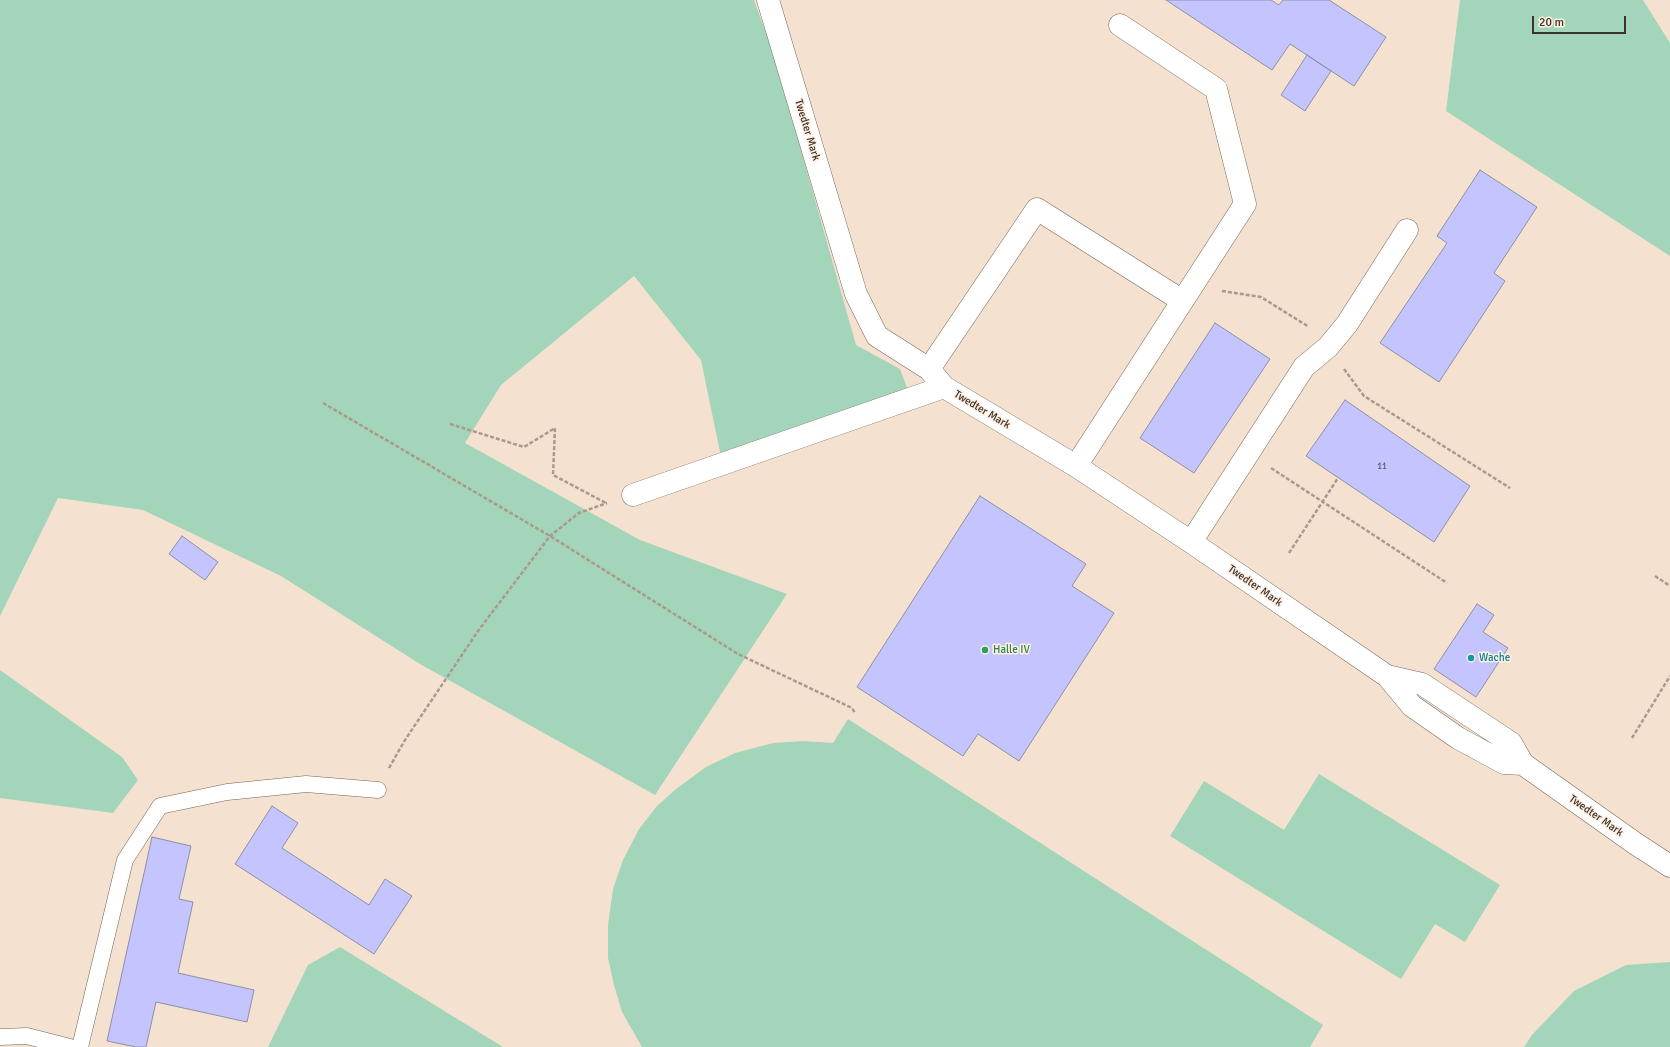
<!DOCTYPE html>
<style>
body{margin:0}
#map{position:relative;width:1670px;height:1047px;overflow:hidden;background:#f5e1d0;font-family:Signika,sans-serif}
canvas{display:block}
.scale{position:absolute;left:1532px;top:16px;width:94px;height:18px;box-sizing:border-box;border:2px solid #3a322b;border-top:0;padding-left:5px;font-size:12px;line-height:14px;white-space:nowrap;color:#3a322b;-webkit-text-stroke:3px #ffefe1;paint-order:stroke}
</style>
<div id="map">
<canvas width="1670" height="1047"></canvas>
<div class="scale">20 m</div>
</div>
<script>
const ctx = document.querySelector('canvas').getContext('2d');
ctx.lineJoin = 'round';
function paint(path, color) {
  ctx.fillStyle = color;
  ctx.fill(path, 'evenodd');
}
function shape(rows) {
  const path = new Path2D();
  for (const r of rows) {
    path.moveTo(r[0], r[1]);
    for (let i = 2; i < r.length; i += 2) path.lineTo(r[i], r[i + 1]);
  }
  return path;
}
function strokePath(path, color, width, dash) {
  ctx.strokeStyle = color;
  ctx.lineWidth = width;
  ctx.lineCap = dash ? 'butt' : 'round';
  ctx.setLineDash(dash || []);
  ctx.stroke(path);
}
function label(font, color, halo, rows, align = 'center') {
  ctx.font = font + ' Signika,sans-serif';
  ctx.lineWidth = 3;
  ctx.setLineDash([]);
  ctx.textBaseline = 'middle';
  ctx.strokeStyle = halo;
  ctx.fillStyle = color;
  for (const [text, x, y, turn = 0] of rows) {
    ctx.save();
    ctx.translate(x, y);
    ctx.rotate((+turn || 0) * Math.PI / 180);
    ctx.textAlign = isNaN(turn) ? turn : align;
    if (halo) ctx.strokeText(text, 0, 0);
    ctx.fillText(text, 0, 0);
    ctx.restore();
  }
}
const green = shape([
 [0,0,754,0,775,58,856,345,900,369,908,390,721,457,701,360,634,276,501,385,465,443,640,540,787,594,655,795,420,664,281,576,143,510,58,498,0,616],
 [1460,0,1643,0,1670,43,1670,256,1446,111],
 [0,670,122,757,138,780,113,813,0,798],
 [848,719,1323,1025,1310,1047,642,1047,622,1012,614,985,608,958,608,925,613,889,623,860,639,829,657,806,676,789,706,767,735,753,773,743,803,741,833,743],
 [1319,774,1500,885,1465,942,1435,924,1401,979,1170,836,1204,781,1284,830],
 [340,947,503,1047,268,1047,308,965],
 [1670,962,1670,1047,1524,1047,1532,1035,1574,991,1626,965]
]);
const building = shape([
 [1166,0,1271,0,1279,5,1283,0,1329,0,1386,37,1354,86,1290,44,1272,70,1166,0],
 [1307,55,1331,71,1305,111,1281,95,1307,55],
 [1480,170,1537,207,1494,273,1505,281,1439,382,1380,343,1447,243,1437,236,1480,170],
 [1215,323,1270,359,1194,473,1140,438,1215,323],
 [1345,400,1470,486,1434,542,1306,456,1345,400],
 [980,496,1086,564,1072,586,1114,613,1019,761,978,734,963,756,857,687,980,496],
 [182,536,218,562,205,580,169,554,182,536],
 [1477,604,1494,615,1483,632,1508,648,1476,697,1434,669,1477,604],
 [272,806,298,823,282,848,369,905,385,879,412,896,374,954,235,864,272,806],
 [152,837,191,846,179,899,193,902,178,973,254,990,247,1022,156,1002,146,1047,136,1047,107,1041,152,837]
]);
const path = shape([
 [1222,291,1261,297,1309,327],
 [1344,369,1364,396,1510,488],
 [323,403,550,536,738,654,852,708,855,713],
 [450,424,524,447,555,428,553,475,606,503],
 [1271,468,1447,583],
 [1289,553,1338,478],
 [1655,576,1670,586],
 [1632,738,1670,676],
 [389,768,405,740,478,631,550,536,579,513,607,503]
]);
const lane = shape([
 [0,1037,27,1036,70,1047],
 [80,1047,125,860,160,806,227,792,306,784,378,790]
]);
const street = shape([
 [768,0,856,294,877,336,929,369,944,387,1076,466,1191,542,1387,676,1422,684,1511,743,1523,764,1636,844,1670,866],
 [929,369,1037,209,1181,300],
 [1076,466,1245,204,1216,89,1120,25],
 [633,495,944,387],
 [1191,542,1304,367,1328,347,1347,324,1407,230],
 [1387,676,1412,706,1458,738,1504,763,1523,764]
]);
const markers = [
 [985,650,4,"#2e9e5b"],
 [1471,658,4,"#0f9aa8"]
];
const numberNames = [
 ["11",1382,467]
];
const streetNames = [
 ["Twedter Mark",807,130,73],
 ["Twedter Mark",982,410,31],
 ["Twedter Mark",1255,586,35],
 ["Twedter Mark",1596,816,35]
];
const leisureNames = [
 ["Halle IV",993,650]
];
const cultureNames = [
 ["Wache",1479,658]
];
paint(green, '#a3d5bb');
paint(building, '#c4c4ff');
strokePath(building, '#8e8fa4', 1);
strokePath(lane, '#766656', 17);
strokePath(street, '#766656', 23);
strokePath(path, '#aa9a8d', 2.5, [4, 2]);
strokePath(lane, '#fff', 16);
strokePath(street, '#fff', 22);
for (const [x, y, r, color] of markers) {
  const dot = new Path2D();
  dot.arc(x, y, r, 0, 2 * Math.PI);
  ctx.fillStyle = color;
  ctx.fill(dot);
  strokePath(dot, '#ffefe1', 1.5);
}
label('9px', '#5c5660', null, numberNames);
label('11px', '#3a322b', '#ffefe1', streetNames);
label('11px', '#27864d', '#ffefe1', leisureNames, 'left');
label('11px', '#0d838f', '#ffefe1', cultureNames, 'left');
</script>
